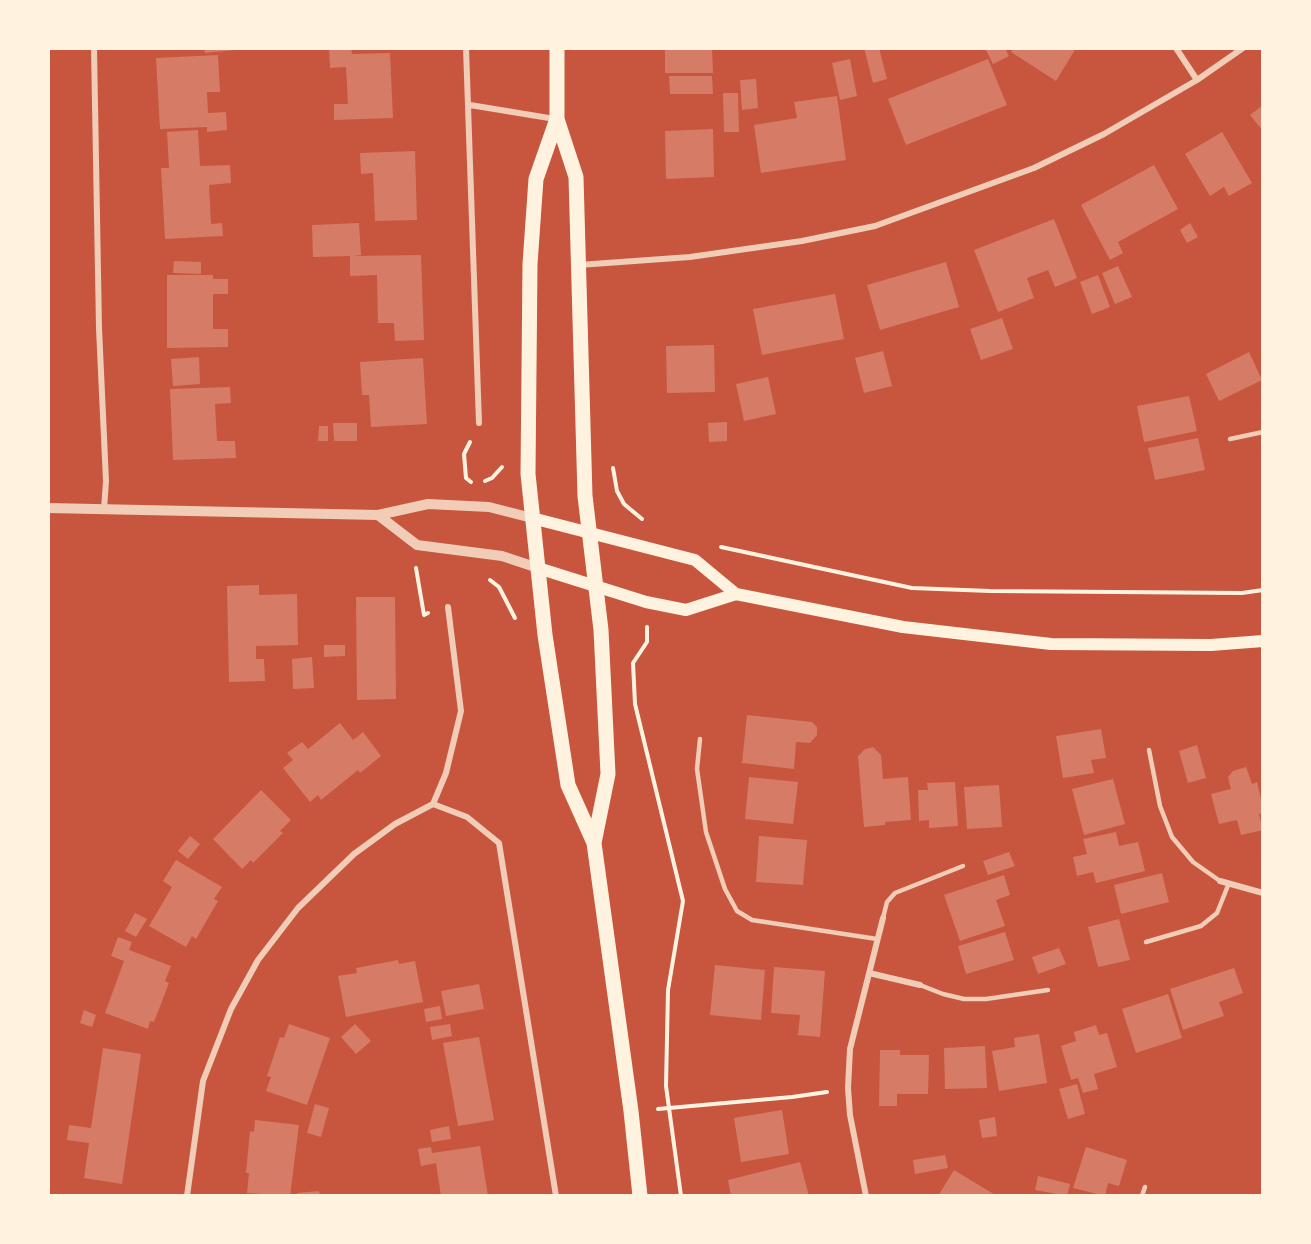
<!DOCTYPE html>
<style>
body{margin:0}
#map{position:relative;width:1311px;height:1244px;overflow:hidden;background:#c8553d;font-family:Georgia,serif}
canvas{display:block}
.frame{position:absolute;inset:0;border:50px solid #fff3e0;pointer-events:none}
</style>
<div id="map">
<canvas width="1311" height="1244"></canvas>
<div class="frame"></div>
</div>
<script>
const ctx = document.querySelector('canvas').getContext('2d');
ctx.lineJoin = 'round';
function paint(path, color) {
  ctx.fillStyle = color;
  ctx.fill(path, 'evenodd');
}
function shape(rows) {
  const path = new Path2D();
  for (const r of rows) {
    path.moveTo(r[0], r[1]);
    for (let i = 2; i < r.length; i += 2) path.lineTo(r[i], r[i + 1]);
  }
  return path;
}
function strokePath(path, color, width, dash) {
  ctx.strokeStyle = color;
  ctx.lineWidth = width;
  ctx.lineCap = dash ? 'butt' : 'round';
  ctx.setLineDash(dash || []);
  ctx.stroke(path);
}
const building = shape([
 [204,48,236,48,236,50,205,53],
 [329,48,351,48,352,54,390,53,393,118,334,120,334,104,348,104,346,67,330,68],
 [665,48,712,48,713,73,665,73],
 [864,48,879,48,887,79,873,83],
 [985,48,1005,48,1009,56,993,64],
 [1013,48,1076,48,1056,81,1011,52],
 [218,55,220,92,207,92,208,113,226,112,227,130,207,132,207,127,160,129,156,58],
 [850,59,857,96,840,100,832,63],
 [988,59,1007,105,906,145,888,99],
 [669,76,712,76,713,94,670,94],
 [756,79,758,108,742,110,740,80],
 [723,93,738,93,739,132,724,132],
 [837,96,846,160,761,173,754,125,797,118,794,102],
 [1263,105,1263,131,1250,115],
 [713,129,714,177,666,179,665,131],
 [198,130,200,166,230,165,231,183,209,185,211,224,222,223,223,236,165,239,161,168,169,168,167,132],
 [1222,132,1252,183,1229,196,1224,187,1210,196,1185,154],
 [415,151,417,220,375,221,373,173,361,174,360,153],
 [1154,165,1178,209,1118,242,1123,253,1110,260,1081,205],
 [1054,219,1077,278,1055,287,1048,270,1027,278,1034,298,998,312,974,250],
 [359,223,361,255,354,256,421,255,424,340,395,341,394,323,378,323,377,275,350,276,350,256,313,257,312,225],
 [1190,223,1198,237,1187,243,1180,230],
 [174,261,201,262,201,274,173,273],
 [946,262,959,307,880,330,867,285],
 [1118,266,1132,297,1115,304,1102,273],
 [167,275,213,275,213,279,228,279,228,294,213,294,213,329,228,329,228,347,167,348],
 [1098,275,1110,307,1092,314,1080,282],
 [835,294,844,339,762,355,753,309],
 [1002,318,1013,349,981,360,970,329],
 [714,345,715,392,667,393,666,346],
 [883,351,892,386,864,393,855,358],
 [1249,352,1262,380,1219,401,1206,374],
 [199,357,200,384,173,386,171,359],
 [423,358,427,424,371,427,369,395,362,395,360,362],
 [768,377,776,414,744,421,736,384],
 [230,387,231,403,215,404,217,441,235,441,236,458,173,460,170,389],
 [1189,396,1197,431,1144,442,1137,406],
 [727,422,727,441,709,442,708,423],
 [333,423,357,423,357,441,334,441],
 [319,426,328,426,328,441,318,441],
 [1198,438,1205,470,1155,480,1148,448],
 [259,585,259,595,297,594,298,645,256,646,256,659,264,659,265,681,229,682,227,586],
 [356,597,395,597,396,699,357,700],
 [324,645,345,645,345,656,324,657],
 [312,657,314,688,293,689,292,659],
 [747,715,812,722,817,727,817,735,810,743,796,742,794,769,742,763],
 [340,723,353,740,363,732,381,756,360,773,358,770,321,800,318,795,310,802,283,768,293,760,287,753,302,742,308,749],
 [1101,729,1106,758,1091,760,1094,773,1063,778,1056,736],
 [1197,745,1206,778,1188,783,1179,751],
 [873,747,881,755,883,779,908,777,911,820,885,822,885,825,864,827,858,756,865,749],
 [1246,767,1252,784,1257,782,1263,807,1263,813,1259,814,1263,830,1241,835,1237,820,1219,824,1211,794,1231,789,1228,777,1233,771],
 [749,777,798,782,793,824,745,819],
 [1113,779,1125,824,1084,835,1072,789],
 [955,782,958,826,929,828,929,820,919,821,918,790,928,790,927,783],
 [999,785,1002,827,967,829,964,787],
 [261,790,291,820,280,831,283,833,253,863,251,860,242,869,213,839],
 [1116,832,1119,846,1138,842,1145,871,1096,883,1093,872,1077,876,1073,857,1087,854,1083,839],
 [190,836,200,844,188,859,178,851],
 [759,836,807,840,803,885,756,882],
 [1009,852,1015,866,988,875,983,861],
 [176,860,222,887,214,899,218,901,196,939,192,936,186,947,149,926,172,887,163,881],
 [1162,873,1169,902,1121,914,1114,885],
 [1004,875,1010,895,996,900,1005,926,960,941,944,895],
 [135,913,147,919,136,937,125,931],
 [1119,919,1130,960,1098,967,1088,927],
 [1005,932,1014,960,966,974,958,946],
 [118,937,132,942,129,950,171,966,165,981,169,983,154,1022,150,1021,148,1029,105,1013,124,961,111,956],
 [1059,948,1066,964,1038,974,1032,957],
 [398,960,399,964,415,961,423,1002,346,1017,338,976,357,973,356,968],
 [715,965,765,970,761,1020,710,1015],
 [774,967,825,971,820,1037,798,1035,800,1015,771,1013],
 [1234,968,1243,993,1219,1002,1224,1016,1183,1030,1170,989],
 [479,984,484,1009,446,1016,441,991],
 [1168,994,1182,1038,1136,1053,1122,1009],
 [440,1006,442,1019,426,1022,424,1009],
 [84,1010,96,1015,92,1027,80,1023],
 [289,1024,330,1038,307,1105,266,1091,271,1077,267,1076,280,1037,284,1038],
 [355,1024,371,1041,356,1054,341,1037],
 [450,1024,452,1036,432,1040,430,1027],
 [1096,1025,1099,1035,1107,1033,1117,1067,1094,1074,1098,1089,1083,1093,1078,1078,1071,1080,1061,1046,1076,1041,1074,1032],
 [1039,1034,1047,1083,999,1091,992,1051,1015,1047,1014,1038],
 [479,1037,494,1120,458,1126,443,1043],
 [985,1046,987,1088,945,1089,944,1048],
 [103,1048,141,1054,122,1184,84,1178,89,1143,67,1140,69,1125,91,1128],
 [880,1050,900,1050,900,1055,929,1055,928,1094,897,1094,897,1106,879,1106],
 [1077,1084,1085,1114,1068,1119,1059,1089],
 [315,1104,329,1108,321,1137,307,1133],
 [782,1110,789,1154,741,1162,734,1118],
 [995,1117,997,1136,982,1138,979,1120],
 [255,1120,299,1125,290,1196,247,1193,249,1173,246,1173,250,1131,254,1132],
 [449,1126,451,1139,432,1142,430,1130],
 [480,1146,488,1196,441,1196,436,1163,421,1166,418,1149,431,1147,432,1153],
 [1086,1147,1127,1160,1119,1186,1108,1183,1105,1196,1073,1188],
 [945,1155,948,1168,915,1174,913,1160],
 [800,1162,809,1196,756,1196,755,1194,731,1196,728,1180],
 [954,1170,997,1196,938,1196],
 [1038,1176,1070,1184,1067,1196,1035,1190],
 [319,1191,320,1196,297,1196,297,1193]
]);
const path = shape([
 [470,442,464,454,466,478,471,482],
 [613,468,617,491,624,504,642,519],
 [485,481,492,478,502,467],
 [721,547,912,588,990,591,1242,593,1263,590],
 [416,568,424,615,428,613],
 [490,580,499,587,515,618],
 [647,627,647,642,633,663,635,704,683,901,668,990,666,1086,681,1196],
 [658,1109,792,1097,827,1092]
]);
const service = shape([
 [1230,439,1263,432],
 [700,739,697,769,706,832,725,889,737,911,752,920,877,939],
 [1149,750,1160,806,1172,837,1193,862,1220,881],
 [883,918,887,902,895,893,963,866],
 [1146,942,1201,926,1217,913,1229,883],
 [920,985,943,994,964,999,986,999,1048,990],
 [1142,1196,1145,1187]
]);
const minor = shape([
 [94,48,99,328,106,481,104,509],
 [466,48,479,423],
 [1176,48,1197,80],
 [470,105,555,119],
 [579,265,690,257,802,241,875,226,1034,168,1104,134,1197,80,1243,48],
 [433,804,467,817,499,843,556,1196],
 [433,804,446,773,461,711,448,607],
 [1220,881,1263,893],
 [869,973,920,985],
 [187,1196,203,1081,231,1009,258,960,298,908,354,854,395,824,433,804],
 [866,1196,850,1115,848,1088,850,1049,883,918]
]);
const tertiary = shape([
 [48,508,378,515,428,504,489,507,532,518],
 [378,515,417,545,502,556,538,568]
]);
const secondary = shape([
 [532,518,695,560,736,594,903,627,1051,644,1211,645,1263,641],
 [538,568,646,602,686,610,736,594]
]);
const primary = shape([
 [557,48,557,119,576,177,585,496,601,630,608,774,594,843],
 [557,119,536,179,530,264,528,474,545,635,568,785,594,843,631,1111,640,1196]
]);
paint(building, '#d67c66');
strokePath(path, '#fff3e0', 4);
strokePath(service, '#f1ccb7', 4.5);
strokePath(minor, '#f1ccb7', 6);
strokePath(tertiary, '#f1ccb7', 10);
strokePath(secondary, '#fff3e0', 12);
strokePath(primary, '#fff3e0', 15);
</script>
